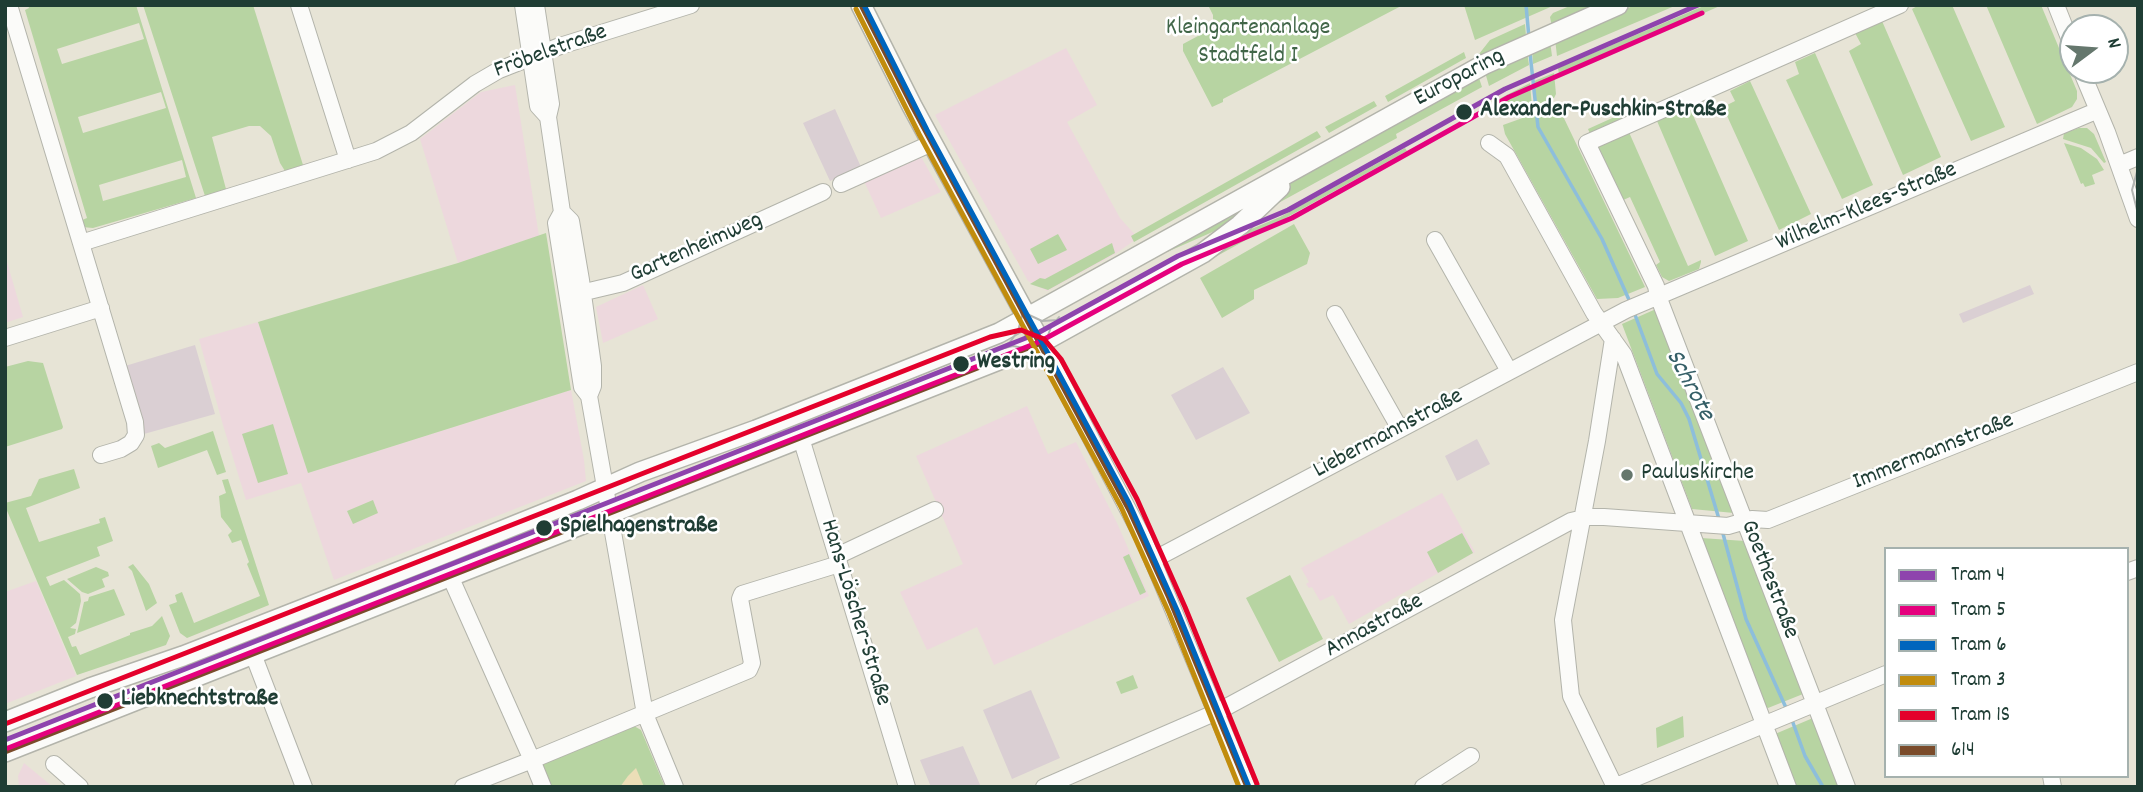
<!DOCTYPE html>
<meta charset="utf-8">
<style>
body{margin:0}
#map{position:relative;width:2143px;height:792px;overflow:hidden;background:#e7e4d6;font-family:Dekko,sans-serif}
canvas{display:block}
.frame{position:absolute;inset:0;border:7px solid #1f3d34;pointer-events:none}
.legend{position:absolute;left:1884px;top:547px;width:245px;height:231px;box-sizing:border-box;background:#fff;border:2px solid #a5b1ae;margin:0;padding:9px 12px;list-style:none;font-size:21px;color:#1f3d34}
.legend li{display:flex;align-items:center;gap:14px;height:35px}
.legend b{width:35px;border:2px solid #a5b1ae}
.north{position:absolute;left:2059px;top:14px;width:70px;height:70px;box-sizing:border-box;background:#fff;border:2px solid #a5b1ae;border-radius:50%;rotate:74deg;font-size:19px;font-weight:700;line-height:28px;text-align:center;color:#1f3d34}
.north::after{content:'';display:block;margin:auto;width:24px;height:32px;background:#65776d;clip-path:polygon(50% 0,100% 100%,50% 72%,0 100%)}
</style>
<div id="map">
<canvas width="2143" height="792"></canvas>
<div class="frame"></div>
<ul class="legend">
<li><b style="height:9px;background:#8e44ad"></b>Tram 4</li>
<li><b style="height:9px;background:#e5007d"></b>Tram 5</li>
<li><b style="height:9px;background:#0065bd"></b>Tram 6</li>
<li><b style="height:9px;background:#c18c0d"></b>Tram 3</li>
<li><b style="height:9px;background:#e4002b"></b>Tram 1S</li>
<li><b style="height:9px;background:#7a4b2a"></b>614</li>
</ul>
<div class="north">N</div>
</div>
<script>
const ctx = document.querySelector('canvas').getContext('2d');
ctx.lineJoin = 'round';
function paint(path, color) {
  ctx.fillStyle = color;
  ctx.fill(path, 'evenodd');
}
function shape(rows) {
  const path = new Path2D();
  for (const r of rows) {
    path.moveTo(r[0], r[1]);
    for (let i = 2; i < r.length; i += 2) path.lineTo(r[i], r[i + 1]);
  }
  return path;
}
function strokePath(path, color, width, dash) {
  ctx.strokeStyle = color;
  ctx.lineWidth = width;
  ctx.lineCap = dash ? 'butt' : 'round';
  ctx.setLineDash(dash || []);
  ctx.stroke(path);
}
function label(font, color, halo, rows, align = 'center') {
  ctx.font = font + ' Dekko,sans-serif';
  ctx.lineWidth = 5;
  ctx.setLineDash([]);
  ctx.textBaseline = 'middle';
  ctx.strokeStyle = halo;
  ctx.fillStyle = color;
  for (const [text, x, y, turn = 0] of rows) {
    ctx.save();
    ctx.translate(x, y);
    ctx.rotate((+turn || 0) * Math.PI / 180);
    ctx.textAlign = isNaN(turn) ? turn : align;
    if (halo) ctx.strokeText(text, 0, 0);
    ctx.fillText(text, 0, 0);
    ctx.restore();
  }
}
const built = shape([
 [1066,48,1097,105,1067,122,1120,218,1138,238,1115,254,1047,291,1028,281,935,115],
 [515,85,539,236,458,263,420,139,481,92],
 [920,155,941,192,881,218,864,181],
 [5,255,23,317,5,323],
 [643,285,658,319,603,343,596,307],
 [258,322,308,473,571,390,584,460,586,481,334,580,301,483,246,500,223,425,199,339],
 [1027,406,1048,454,1076,442,1117,523,1149,596,994,665,977,627,927,650,900,592,963,564,916,456],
 [1442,493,1475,552,1349,624,1333,595,1320,601,1312,587,1309,588,1306,584,1309,582,1301,568],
 [36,581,76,676,5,704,5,592],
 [24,763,53,787,19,787,18,776]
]);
const industrial = shape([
 [835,109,861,167,830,181,803,123],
 [2030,285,2034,294,1963,323,1959,314],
 [195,345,215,414,144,434,125,366],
 [1223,367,1250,413,1196,440,1171,395],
 [1477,439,1490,464,1457,481,1445,456],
 [1031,690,1060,758,1012,779,983,710],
 [963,746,981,787,931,787,920,760]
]);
const green = shape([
 [28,5,136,5,196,198,93,228,82,227,80,221,87,218,25,10,29,8],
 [139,23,144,39,62,64,57,49],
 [161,92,166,108,83,133,78,117],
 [182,160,186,177,103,201,99,185],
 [143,5,253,5,303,165,285,171,280,163,271,136,260,126,249,126,212,137,226,189,205,196],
 [1208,5,1403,5,1223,99,1223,102,1212,107,1183,51,1183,44,1213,28,1213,15],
 [1464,5,1555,5,1475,40],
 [1572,5,1603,5,1552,27,1550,17,1553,13],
 [1635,5,1677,5,1557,56,1555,39],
 [1706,5,1722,5,1573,71,1559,74,1558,68],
 [1919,5,1952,5,2005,127,1971,141,1912,9],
 [1986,5,2041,5,2077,91,2077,99,2072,107,2037,124],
 [1882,21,1941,157,1903,175,1849,51,1861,44,1855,33],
 [1525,24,1526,36,1481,60,1479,54,1490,40],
 [1550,41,1552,56,1533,64,1532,49],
 [1527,51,1529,65,1489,86,1485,72],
 [1464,52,1466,58,1388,102,1385,96],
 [1815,53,1873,185,1842,199,1786,80,1799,74,1795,62],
 [1554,73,1556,94,1554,98,1536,105,1534,81],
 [1478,75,1482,87,1396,134,1397,138,1262,212,1298,176],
 [1750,81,1811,214,1779,230,1723,107,1735,101,1730,91],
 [1530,83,1532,107,1500,117,1495,101],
 [1374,101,1377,106,1329,133,1325,127],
 [1641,105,1645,112,1591,136,1588,129],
 [1556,106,1560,110,1645,287,1618,298,1597,299,1505,134,1503,125],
 [1689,106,1748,241,1715,256,1657,121],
 [2079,128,2087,128,2094,134,2106,162,2104,163,2091,148,2063,139,2064,133],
 [1628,130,1688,266,1701,260,1701,262,1699,269,1669,281,1662,277,1656,265,1660,262,1630,197,1621,201,1594,146],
 [1317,131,1321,137,1134,242,1131,236],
 [2064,143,2081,148,2097,159,2104,170,2092,175,2095,184,2085,187,2083,183,2081,184],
 [1405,148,1407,151,1141,298,1237,235,1280,217],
 [1259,197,1233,223,1167,252,1165,249],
 [1294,224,1310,253,1307,264,1254,290,1254,299,1222,318,1200,278],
 [546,233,571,390,308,473,258,322,458,263],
 [1058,234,1067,250,1038,264,1030,249],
 [1112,243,1115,253,1048,290,1030,284,1040,278,1045,279],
 [1656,309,1734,513,1692,509,1622,324],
 [28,361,43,363,63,427,62,429,5,447,5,367],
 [273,424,288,474,258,483,242,434],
 [213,431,226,472,217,475,207,450,158,468,151,446,159,443,165,448],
 [74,469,80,488,26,508,39,542,100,523,99,519,105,517,113,541,97,547,100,556,46,577,50,586,64,580,80,594,81,601,76,623,70,628,76,629,75,634,68,637,72,647,76,646,80,655,130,635,130,633,152,626,162,616,170,636,166,645,77,675,5,506,5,503,31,496,39,479],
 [228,479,269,605,187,638,180,633,169,605,177,602,175,595,182,592,194,623,260,596,247,564,249,562,241,540,232,543,228,535,232,531,221,517,219,496,226,493,222,480],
 [373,500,378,513,353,524,347,511],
 [1462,533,1473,553,1438,573,1427,552],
 [1701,538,1745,541,1803,694,1768,708,1766,707],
 [1129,554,1146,592,1140,595,1123,557],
 [133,564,149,584,157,603,146,611,132,571,128,567],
 [96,567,108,572,109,576,102,579,105,587,88,594,82,592,67,579],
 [1290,575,1323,639,1279,662,1246,598],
 [114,589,125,615,77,633,84,602,88,601,89,597],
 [1133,675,1138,688,1121,694,1116,682],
 [1683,716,1684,737,1657,748,1656,728],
 [1813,718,1839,787,1796,787,1775,734],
 [634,726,641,730,665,787,549,787,542,766,544,762]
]);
const sand = shape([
 [636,768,644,787,620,787,628,776]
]);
const stream = shape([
 [1526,5,1529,38],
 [1530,53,1538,127,1602,239,1630,302],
 [1634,312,1657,374,1681,403,1689,419,1719,519],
 [1722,530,1746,619,1787,710],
 [1792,720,1805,756,1823,787]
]);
const minor = shape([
 [9,5,135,422,136,435,131,443,121,449,101,455],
 [299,5,348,160],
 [523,5,538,106,548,117],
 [536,5,551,104,548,117,562,212,556,223,582,387,589,396,645,714,675,787],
 [2056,5,2073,48],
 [2081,70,2107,132,2138,219],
 [1489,143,1507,156,1594,313,1624,355,1788,787],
 [2119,165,2138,157],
 [841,184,932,143],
 [562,212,571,221,581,280,593,366,593,386,589,396],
 [1435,240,1509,371],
 [81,243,376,151,411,133,475,84,499,70,560,46,691,5],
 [568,296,623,283,823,192],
 [1335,314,1400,429],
 [5,338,101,308],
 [1613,339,1597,441,1563,620,1571,696,1615,787],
 [1041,343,1144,540,1247,787],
 [801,438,907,787],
 [837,556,935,510],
 [1153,560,1626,310,2096,111],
 [2127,572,2138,568],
 [450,576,532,760,463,787],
 [253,654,304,787],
 [54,764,80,787],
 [2051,776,2053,787],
 [543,787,532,760,749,670,752,663,740,599,742,594,839,564],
 [1044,787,1219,711,1571,521,1588,517,1604,517,1728,526,1752,519,1768,520,2138,372],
 [1423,787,1471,756],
 [1614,787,1886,674],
 [1847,787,1658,296,1656,286,1587,143,1900,5]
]);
const major = shape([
 [861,5,912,106,1041,343],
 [5,722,90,688,183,656,436,557,578,500,640,472,756,430,999,333,1485,64,1618,5],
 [5,752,1037,345,1203,253,1240,225,1280,187]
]);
const tram = shape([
 [2138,168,2132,190,2138,214],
 [1011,293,1025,313,1042,321,1058,320,1079,311],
 [1000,349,1013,346,1029,349,1041,356,1049,365],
 [995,351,1010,342,1018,331,1022,316,1020,304],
 [1052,370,1046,353,1046,341,1051,327,1059,317]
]);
const bus1 = shape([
 [861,5,912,106,1129,510,1169,598,1247,787],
 [5,752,1041,343]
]);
const tram1 = shape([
 [5,740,1036,334,1178,256,1288,210,1505,89,1698,5]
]);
const tram2 = shape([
 [8,748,1039,342,1182,264,1292,218,1509,97,1702,13]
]);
const tram3 = shape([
 [864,5,927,130,1129,503,1177,610,1249,787]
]);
const tram4 = shape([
 [856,9,919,134,1121,507,1169,613,1239,787]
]);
const tram5 = shape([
 [5,724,990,337,1021,330,1044,339,1061,359,1137,499,1185,607,1257,784]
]);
const markers = [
 [1464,112,9,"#1f3d34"],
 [961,364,9,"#1f3d34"],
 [1627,475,7,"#65776d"],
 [544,528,9,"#1f3d34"],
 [105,701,9,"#1f3d34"]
];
const parkNames = [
 ["Kleingartenanlage",1248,30],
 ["Stadtfeld I",1248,58]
];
const streetNames = [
 ["Fröbelstraße",551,53,-20],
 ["Europaring",1460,79,-28],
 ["Wilhelm-Klees-Straße",1867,208,-23],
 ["Gartenheimweg",697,249,-24],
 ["Liebermannstraße",1389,435,-28],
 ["Immermannstraße",1934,453,-22],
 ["Goethestraße",1768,580,69],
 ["Hans-Löscher-Straße",854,613,73],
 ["Annastraße",1375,627,-29]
];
const stopNames = [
 ["Alexander-Puschkin-Straße",1480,112],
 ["Westring",977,364],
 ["Spielhagenstraße",560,528],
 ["Liebknechtstraße",121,701]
];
const poiNames = [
 ["Pauluskirche",1641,475]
];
const waterNames = [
 ["Schrote",1688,386,62]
];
paint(built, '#edd8dd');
paint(industrial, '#dacfd3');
paint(green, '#b7d4a2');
paint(sand, '#ebdeb7');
strokePath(stream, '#8dbedb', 3.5);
strokePath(minor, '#b3b4ab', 18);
strokePath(major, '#b3b4ab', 22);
strokePath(minor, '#fbfbf9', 16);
strokePath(major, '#fbfbf9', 19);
strokePath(tram, '#b2b5b2', 2);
strokePath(bus1, '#7a4b2a', 5);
strokePath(tram1, '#8e44ad', 5);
strokePath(tram2, '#e5007d', 5);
strokePath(tram3, '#0065bd', 5);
strokePath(tram4, '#c18c0d', 5);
strokePath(tram5, '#e4002b', 5);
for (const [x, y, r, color] of markers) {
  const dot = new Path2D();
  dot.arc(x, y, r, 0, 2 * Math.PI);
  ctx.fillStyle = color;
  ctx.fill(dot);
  strokePath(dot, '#fff', 2.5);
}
label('24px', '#416648', '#fff', parkNames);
label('24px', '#1f3d34', '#fff', streetNames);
label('bold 24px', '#1f3d34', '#fff', stopNames, 'left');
label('24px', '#1f3d34', '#fff', poiNames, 'left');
label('italic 26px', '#355f67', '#fff', waterNames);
</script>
